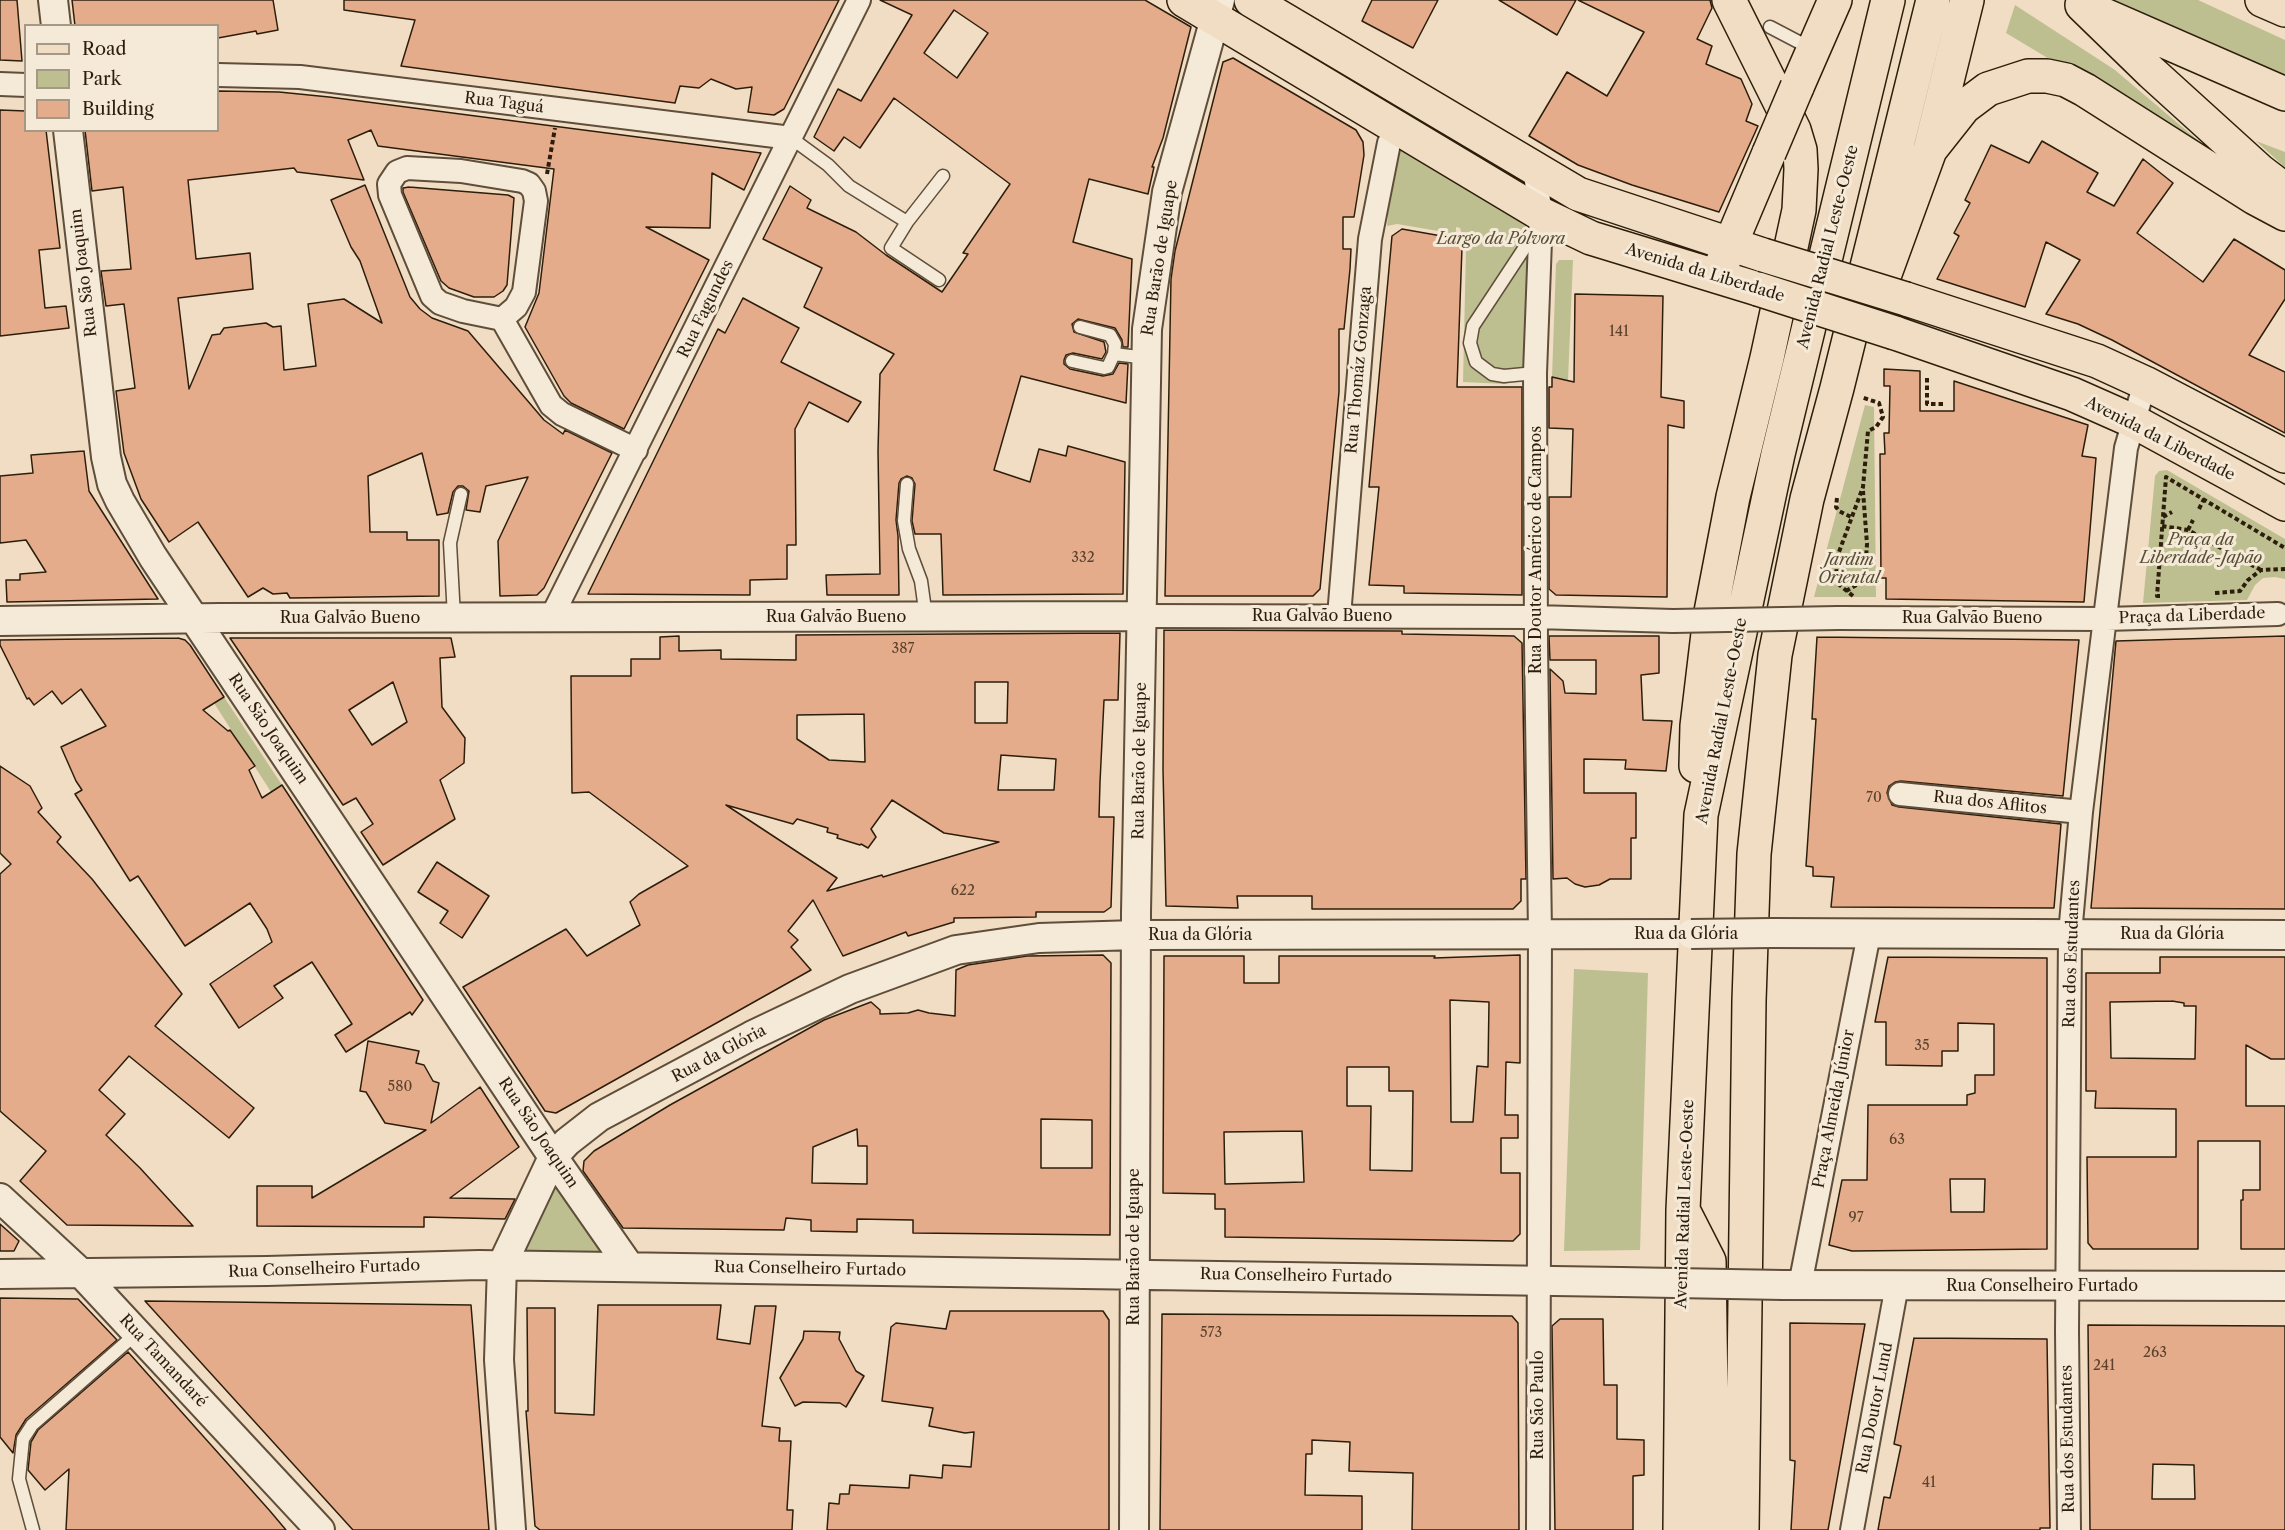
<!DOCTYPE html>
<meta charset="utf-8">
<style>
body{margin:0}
#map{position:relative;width:2285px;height:1530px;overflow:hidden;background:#f0ddc3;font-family:"Libre Caslon Text",serif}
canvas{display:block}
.legend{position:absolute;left:24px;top:24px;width:195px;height:108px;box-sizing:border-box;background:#f5e9d8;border:2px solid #a59886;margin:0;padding:8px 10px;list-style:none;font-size:18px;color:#2d1e0c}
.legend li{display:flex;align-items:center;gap:12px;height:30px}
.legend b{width:30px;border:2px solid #a59886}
</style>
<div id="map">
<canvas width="2285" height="1530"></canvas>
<ul class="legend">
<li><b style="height:8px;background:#f0ddc3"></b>Road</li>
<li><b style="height:16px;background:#bebf90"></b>Park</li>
<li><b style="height:16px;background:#e5ac8c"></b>Building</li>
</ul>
</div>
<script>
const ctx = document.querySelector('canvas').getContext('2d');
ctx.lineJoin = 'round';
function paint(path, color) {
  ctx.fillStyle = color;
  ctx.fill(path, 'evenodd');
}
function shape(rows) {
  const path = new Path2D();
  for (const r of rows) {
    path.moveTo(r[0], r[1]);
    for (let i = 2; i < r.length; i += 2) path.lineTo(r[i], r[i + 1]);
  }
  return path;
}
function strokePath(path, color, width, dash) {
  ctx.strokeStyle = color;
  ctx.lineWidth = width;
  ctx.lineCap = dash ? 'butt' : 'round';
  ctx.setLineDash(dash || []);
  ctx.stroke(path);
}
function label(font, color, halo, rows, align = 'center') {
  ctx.font = font + ' "Libre Caslon Text",serif';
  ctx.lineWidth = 6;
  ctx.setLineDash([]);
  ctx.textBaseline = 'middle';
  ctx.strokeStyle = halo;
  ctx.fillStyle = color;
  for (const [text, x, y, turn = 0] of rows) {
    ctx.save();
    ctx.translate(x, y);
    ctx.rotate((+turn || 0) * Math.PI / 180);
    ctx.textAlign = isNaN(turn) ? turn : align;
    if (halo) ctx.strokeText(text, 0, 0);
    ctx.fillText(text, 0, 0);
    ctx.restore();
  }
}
const green = shape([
 [2092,0,2198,0,2285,40,2285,85],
 [2015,5,2115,70,2207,148,2106,93,2006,33],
 [1401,141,1534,218,1532,371,1506,384,1463,382,1466,248,1460,228,1456,227,1456,234,1397,224,1387,226,1391,176],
 [2256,141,2285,152,2285,168,2278,161],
 [1559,260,1573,260,1568,380,1552,377,1556,264],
 [1865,405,1874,407,1876,597,1814,597],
 [2167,470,2285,539,2285,579,2275,577,2263,578,2255,585,2247,600,2143,603,2155,476,2159,471],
 [224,697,282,785,271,792,214,703],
 [1574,969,1648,973,1640,1250,1564,1251],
 [556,1169,619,1258,511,1258]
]);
const building = shape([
 [0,0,17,0,22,61,0,60,0,0],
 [72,0,273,0,278,30,257,34,256,31,218,38,218,26,75,26,72,0],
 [344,0,839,0,784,109,774,115,748,112,752,87,736,89,711,79,699,88,680,86,675,103,401,66,415,20,344,10,344,0],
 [880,0,1145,0,1191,27,1163,138,1152,167,1154,167,1148,194,1089,179,1073,242,1132,259,1128,347,1123,347,1122,340,1115,328,1078,319,1072,324,1074,332,1104,342,1106,352,1102,359,1073,353,1066,355,1064,360,1064,364,1070,369,1103,376,1113,374,1119,363,1128,364,1126,403,1021,376,994,470,1030,482,1039,449,1066,456,1068,446,1125,462,1123,594,943,595,941,534,915,534,912,521,915,484,912,478,907,476,901,479,899,483,896,520,898,536,899,595,827,595,826,575,880,574,878,451,880,374,894,354,804,307,822,268,763,239,790,186,811,200,807,208,856,232,886,255,942,292,968,254,963,253,1010,184,894,98,860,148,844,137,834,151,814,137,838,89,861,101,912,15,880,0],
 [954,10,988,33,957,78,924,53,954,10],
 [1372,0,1438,0,1413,48,1362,21,1372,0],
 [1499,0,1576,0,1557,35,1499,0],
 [1578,0,1710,0,1712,8,1697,39,1712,46,1706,64,1741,79,1752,104,1746,121,1758,126,1719,212,1632,185,1578,165,1529,136,1567,72,1607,96,1644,32,1578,0],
 [1233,58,1356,130,1363,142,1364,155,1354,217,1343,217,1343,249,1351,249,1350,269,1344,329,1339,329,1339,392,1320,589,1313,596,1165,596,1171,279,1175,251,1223,62,1233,58],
 [218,91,279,92,329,97,761,153,744,190,712,173,710,228,646,227,709,260,624,429,571,403,564,396,525,327,539,293,554,169,378,146,371,130,348,140,364,180,297,172,294,168,188,180,196,259,250,253,253,289,178,298,189,389,212,335,220,334,224,328,266,323,273,327,281,326,284,370,316,366,308,304,344,299,382,323,360,261,351,247,331,200,365,185,410,297,420,309,432,318,468,331,544,420,563,434,565,430,612,453,544,588,537,595,500,596,498,541,528,477,486,486,480,512,466,510,469,491,463,486,458,486,453,492,448,513,437,515,422,453,368,476,370,532,407,532,407,540,439,540,439,596,290,598,287,593,273,594,263,588,248,597,198,522,169,542,141,499,124,453,116,391,135,388,124,304,106,306,101,271,131,269,123,187,92,191,85,130,218,130,218,91],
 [0,110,26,111,26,130,46,130,60,248,39,250,45,308,66,306,69,328,0,336,0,110],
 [2042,141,2098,173,2087,192,2114,206,2143,159,2173,183,2137,233,2203,282,2234,239,2285,270,2285,299,2249,355,2285,372,2285,433,2112,340,2078,324,2046,314,2080,260,2046,242,2025,307,1937,279,1959,236,1954,233,1970,203,1965,200,1991,145,2029,163,2042,141],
 [409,187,508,195,514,198,507,285,503,291,494,297,474,297,449,288,441,281,403,192,403,188,409,187],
 [1402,229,1453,238,1462,247,1457,387,1522,387,1522,595,1404,593,1404,586,1369,585,1379,487,1369,487,1392,236,1402,229],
 [1575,294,1663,296,1661,397,1684,401,1684,428,1668,425,1667,597,1556,595,1549,589,1549,497,1571,497,1573,429,1549,428,1549,387,1552,387,1552,377,1574,382,1575,294],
 [743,298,799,328,781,362,861,402,848,422,809,402,795,429,796,545,787,545,787,579,750,580,750,595,588,594,718,329,725,333,743,298],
 [1884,369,1920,371,1920,411,1954,411,1954,381,2088,425,2082,456,2096,458,2084,602,1886,599,1886,578,1881,578,1880,454,1885,454,1884,433,1889,433,1890,386,1884,386,1884,369],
 [84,451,89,491,158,599,7,602,6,580,20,580,20,574,46,572,26,540,0,543,0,476,33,473,31,455,84,451],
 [1164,630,1402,631,1402,634,1514,636,1522,643,1526,879,1521,879,1521,901,1513,909,1312,909,1312,896,1237,896,1238,908,1166,906,1163,769,1164,630],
 [1120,633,1118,700,1104,700,1100,782,1099,817,1114,817,1111,907,1104,912,1036,912,1036,917,954,918,954,922,908,936,906,932,843,956,813,900,788,931,798,940,791,947,811,970,556,1113,545,1111,463,987,566,929,587,956,640,925,630,902,639,894,688,866,589,792,572,793,571,676,631,676,631,659,660,659,660,637,679,636,679,651,721,650,721,659,796,660,796,635,1120,633],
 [975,682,1008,682,1007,723,975,723,975,682],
 [864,714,865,762,829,760,797,739,797,715,864,714],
 [1001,755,1056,759,1054,790,998,790,1001,755],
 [892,800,944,833,999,842,883,877,882,875,827,891,837,878,726,805,793,824,797,819,828,828,827,832,838,835,837,838,860,845,861,844,868,848,876,837,871,829,892,800],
 [1549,636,1659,636,1659,673,1641,675,1643,720,1672,721,1666,771,1625,769,1626,760,1584,759,1584,793,1636,793,1636,838,1631,838,1631,879,1610,879,1599,885,1585,887,1575,884,1567,878,1553,879,1550,669,1563,681,1565,693,1596,694,1596,660,1550,660,1549,636],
 [2285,636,2285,909,2091,908,2116,641,2285,636],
 [1817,637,2079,640,2063,796,1901,781,1895,782,1889,786,1887,793,1892,805,1899,807,2061,824,2054,908,1831,907,1834,877,1813,876,1813,867,1806,866,1816,719,1812,719,1817,637],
 [178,638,185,640,190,645,224,697,203,710,228,731,230,730,255,766,249,770,262,798,282,785,423,1000,412,1015,410,1012,346,1052,335,1035,352,1024,312,962,274,986,283,998,239,1028,210,984,272,942,267,929,250,903,185,946,138,876,130,881,75,794,82,790,76,781,61,747,106,726,81,689,62,704,52,691,34,705,29,698,27,699,0,645,0,640,178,638],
 [230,638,451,638,455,657,440,658,442,707,465,738,464,763,440,780,455,819,383,865,361,832,373,824,356,798,343,805,230,638],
 [393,682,407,722,372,745,349,710,393,682],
 [0,766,30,786,42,808,38,812,61,837,57,842,92,879,182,994,155,1026,254,1108,229,1138,129,1056,99,1090,125,1114,106,1135,140,1168,193,1226,67,1225,20,1181,46,1151,0,1111,0,874,11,864,0,853,0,766],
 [437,862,489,896,462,938,440,923,448,911,418,892,437,862],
 [1103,955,1111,963,1110,1235,913,1233,913,1220,857,1219,857,1232,811,1231,811,1220,786,1218,784,1230,623,1228,583,1171,584,1161,594,1151,670,1105,824,1020,871,1002,880,1010,880,1014,908,1013,918,1010,929,1013,955,1016,956,970,968,965,1027,956,1103,955],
 [1041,1119,1092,1120,1092,1168,1041,1168,1041,1119],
 [857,1129,858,1146,867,1146,867,1184,812,1183,813,1147,857,1129],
 [1520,955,1520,1063,1506,1062,1505,1115,1518,1115,1518,1138,1501,1138,1501,1173,1520,1173,1520,1234,1513,1241,1225,1237,1225,1209,1215,1209,1215,1194,1163,1193,1164,956,1244,956,1244,983,1279,983,1279,956,1435,956,1434,958,1520,955],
 [1450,1000,1489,1002,1488,1067,1477,1066,1473,1122,1451,1122,1450,1000],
 [1347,1067,1389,1067,1389,1091,1413,1091,1412,1171,1370,1170,1371,1106,1347,1106,1347,1067],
 [1302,1131,1304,1182,1225,1184,1224,1132,1302,1131],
 [1888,957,2047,958,2047,1249,1852,1251,1829,1245,1842,1180,1867,1180,1868,1105,1967,1105,1967,1095,1975,1093,1975,1075,1994,1075,1994,1024,1958,1023,1958,1051,1942,1051,1942,1066,1886,1065,1886,1022,1875,1022,1888,957],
 [1950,1179,1985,1179,1984,1212,1951,1212,1950,1179],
 [2160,957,2285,957,2285,1059,2271,1059,2246,1045,2246,1106,2285,1106,2285,1249,2241,1249,2241,1200,2243,1200,2243,1190,2260,1190,2260,1141,2198,1141,2198,1249,2093,1249,2088,1243,2087,1157,2176,1157,2176,1109,2095,1108,2096,1091,2086,1091,2086,973,2160,973,2160,957],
 [2172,1001,2184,1003,2184,1006,2196,1006,2195,1059,2111,1058,2110,1002,2172,1001],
 [368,1041,419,1051,416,1063,424,1065,433,1081,439,1083,431,1123,480,1087,519,1147,450,1198,515,1199,505,1219,424,1217,424,1227,257,1226,257,1186,312,1186,312,1198,426,1130,385,1123,366,1092,360,1091,368,1041],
 [0,1224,19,1241,14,1251,0,1251,0,1224],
 [0,1298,78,1299,117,1340,26,1419,16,1435,13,1453,0,1437,0,1298],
 [145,1301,471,1305,489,1530,353,1530,145,1301],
 [598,1305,721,1305,717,1339,750,1344,755,1306,776,1306,762,1426,780,1428,779,1441,791,1441,787,1510,793,1510,792,1530,540,1530,535,1526,526,1411,528,1411,527,1308,555,1308,555,1413,594,1415,598,1305],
 [950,1311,1103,1311,1109,1320,1109,1530,827,1530,829,1503,839,1504,840,1494,849,1494,850,1485,909,1488,910,1475,942,1478,943,1465,971,1467,974,1432,965,1433,929,1426,933,1408,882,1401,891,1327,896,1323,946,1329,950,1311],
 [1162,1314,1512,1316,1518,1323,1519,1530,1412,1530,1413,1473,1349,1471,1350,1442,1312,1440,1312,1454,1306,1454,1305,1495,1362,1496,1362,1530,1160,1530,1162,1314],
 [1560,1319,1603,1319,1604,1385,1617,1385,1617,1439,1644,1440,1644,1475,1633,1476,1633,1530,1555,1530,1552,1326,1560,1319],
 [1790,1323,1865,1324,1828,1530,1791,1530,1795,1461,1790,1460,1790,1323],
 [2088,1325,2285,1326,2285,1530,2090,1530,2088,1325],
 [2153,1464,2194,1465,2195,1499,2152,1499,2153,1464],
 [804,1331,840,1332,839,1339,856,1371,864,1376,846,1407,840,1403,803,1402,795,1406,780,1378,803,1339,804,1331],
 [1914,1338,2047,1339,2050,1528,2040,1528,2040,1530,1878,1530,1884,1497,1890,1498,1901,1446,1894,1444,1914,1338],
 [128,1352,270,1511,286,1530,66,1530,69,1469,45,1490,28,1470,31,1442,38,1430,128,1352]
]);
const path = shape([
 [547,174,555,128],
 [1927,378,1927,404,1943,404],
 [1837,498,1836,507,1839,511,1853,518],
 [2199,509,2204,499],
 [2163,517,2172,512],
 [2162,526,2188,530,2261,570],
 [2188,530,2193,520],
 [1846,591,1858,584,1865,573,1867,544,1863,491],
 [2215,593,2240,591,2248,580,2261,570,2285,569],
 [1853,596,1837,583,1836,560,1863,487,1868,431,1876,427,1883,417,1879,403,1861,397],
 [2160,596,2157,596,2166,477,2285,548]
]);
const service = shape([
 [1770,27,1812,49],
 [791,138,828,165,849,186,907,222,891,248,939,280],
 [907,222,943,176],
 [1114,354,1147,358],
 [1072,361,1104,368,1108,367,1114,354,1115,344,1110,335,1080,327],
 [1535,373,1504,376,1492,374,1476,362,1470,343,1473,326,1533,235,1539,230],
 [907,484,904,521,909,549,921,581,926,617],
 [454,617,450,543,461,494],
 [33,1530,19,1479,23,1439,32,1425,137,1333]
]);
const minor = shape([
 [218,75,300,77,791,138],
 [0,84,26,85],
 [1534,168,1541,214,1535,373,1536,644,1540,934,1538,1530],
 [502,319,516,307,524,292,536,201,534,191,529,184,522,181,461,171,407,168,397,172,389,184,390,195,432,296,440,303,463,311,502,319,551,405,562,414,636,450],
 [1143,616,1536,617,1673,621],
 [1339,616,1370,239,1389,143,1398,127],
 [551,618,859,0],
 [1838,618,2106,619,2278,614],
 [1900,794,2081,812],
 [1800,1285,1869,934],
 [1852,1530,1897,1285],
 [2069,1530,2067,1331,2070,934,2081,812,2126,448,2145,383]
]);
const tertiary = shape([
 [53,0,56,26],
 [68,130,106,457,112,484,120,501,153,557,553,1157,629,1266],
 [0,621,220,618,1143,616],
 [1772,933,2285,935],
 [0,1198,81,1273,320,1530],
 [0,1274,267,1271,479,1265,1621,1282],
 [1783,1285,2285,1286],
 [511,1530,499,1360,502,1265,553,1157,567,1142,599,1117,751,1036,850,989,956,950,1039,938,1136,935,1691,934],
 [1134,1530,1136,912,1147,329,1167,192,1220,0]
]);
const primary = shape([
 [1184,0,1541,214,1591,238,1758,289],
 [1251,0,1578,194,1763,255],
 [1906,299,2097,361,2145,383,2285,456],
 [1895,333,2072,394,2133,421,2285,504]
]);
const trunk = shape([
 [2262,0,2285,10],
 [2082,5,2152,73,2260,171,2285,190],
 [2102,14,2285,94],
 [1797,87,1835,0],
 [1930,150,1964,107,1988,89,2028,76,2047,76,2066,80,2085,90,2255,198,2285,214],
 [1717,276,1769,153],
 [1883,279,1930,150,1967,0],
 [1696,766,1697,726,1710,617,1733,497,1767,358,1799,210,1801,169,1800,150,1794,130,1729,0],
 [1685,1214,1709,1261,1713,1530],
 [1680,1530,1683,1210,1701,815,1778,454,1888,0],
 [1742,1530,1749,1001,1754,854,1775,655,1807,499,1837,388,1933,0]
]);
const minorBridge = shape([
 [1673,621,1838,618]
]);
const tertiaryBridge = shape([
 [1691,934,1772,933],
 [1621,1282,1783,1285]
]);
const primaryBridge = shape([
 [1763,255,1906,299],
 [1758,289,1895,333]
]);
const trunkBridge = shape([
 [1769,153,1797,87]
]);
const numberNames = [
 ["141",1619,332],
 ["332",1083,558],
 ["387",903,649],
 ["70",1874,798],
 ["622",963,891],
 ["35",1922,1046],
 ["580",400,1087],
 ["63",1897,1140],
 ["97",1856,1218],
 ["573",1211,1333],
 ["263",2155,1353],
 ["241",2104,1366],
 ["41",1929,1483]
];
const streetNames = [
 ["Rua Taguá",504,103,7],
 ["Avenida Radial Leste-Oeste",1828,247,-76],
 ["Rua Barão de Iguape",1160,258,-81],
 ["Rua São Joaquim",84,273,-97],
 ["Avenida da Liberdade",1705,273,17],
 ["Rua Fagundes",706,309,-64],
 ["Rua Thomáz Gonzaga",1359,370,-85],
 ["Avenida da Liberdade",2160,439,27],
 ["Rua Doutor Américo de Campos",1536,550,-90],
 ["Rua Galvão Bueno",1322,616],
 ["Praça da Liberdade",2192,616,-2],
 ["Rua Galvão Bueno",836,617],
 ["Rua Galvão Bueno",350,618],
 ["Rua Galvão Bueno",1972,618],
 ["Avenida Radial Leste-Oeste",1722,721,-79],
 ["Rua São Joaquim",268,729,56],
 ["Rua Barão de Iguape",1140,761,-89],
 ["Rua dos Aflitos",1990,803,6],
 ["Rua da Glória",1686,934],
 ["Rua da Glória",2172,934],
 ["Rua da Glória",1200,935],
 ["Rua dos Estudantes",2072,954,-88],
 ["Rua da Glória",719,1054,-28],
 ["Praça Almeida Júnior",1834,1109,-79],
 ["Rua São Joaquim",538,1133,56],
 ["Avenida Radial Leste-Oeste",1685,1204,-88],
 ["Rua Barão de Iguape",1134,1247,-90],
 ["Rua Conselheiro Furtado",324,1269,-2],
 ["Rua Conselheiro Furtado",810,1269,1],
 ["Rua Conselheiro Furtado",1296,1276,1],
 ["Rua Conselheiro Furtado",2042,1286],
 ["Rua Tamandaré",163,1361,47],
 ["Rua São Paulo",1538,1405,-90],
 ["Rua Doutor Lund",1875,1408,-79],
 ["Rua dos Estudantes",2068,1439,-91]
];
const parkNames = [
 ["Largo da Pólvora",1501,239],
 ["Praça da",2201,540],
 ["Liberdade-Japão",2201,558],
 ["Jardim",1849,560],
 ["Oriental",1849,578]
];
paint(green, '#bebf90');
paint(building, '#e5ac8c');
strokePath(building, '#2d1e0c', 1.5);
strokePath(service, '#5e4e3a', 15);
strokePath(minor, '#5e4e3a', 26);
strokePath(tertiary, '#5e4e3a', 32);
strokePath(primary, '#2d1e0c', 36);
strokePath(trunk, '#2d1e0c', 36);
strokePath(path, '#2d1e0c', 4, [4.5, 3]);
strokePath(service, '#f5e9d8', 12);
strokePath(minor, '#f5e9d8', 22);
strokePath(tertiary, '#f5e9d8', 28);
strokePath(primary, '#f0ddc3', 33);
strokePath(trunk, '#f0ddc3', 33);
strokePath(minorBridge, '#5e4e3a', 26, []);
strokePath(tertiaryBridge, '#5e4e3a', 32, []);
strokePath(primaryBridge, '#2d1e0c', 36, []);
strokePath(trunkBridge, '#2d1e0c', 36, []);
strokePath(minorBridge, '#f5e9d8', 22);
strokePath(tertiaryBridge, '#f5e9d8', 28);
strokePath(primaryBridge, '#f0ddc3', 33);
strokePath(trunkBridge, '#f0ddc3', 33);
label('14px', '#5b422c', null, numberNames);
label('16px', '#2d1e0c', '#f5e9d8', streetNames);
label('italic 16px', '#584e34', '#f5e9d8', parkNames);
</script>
